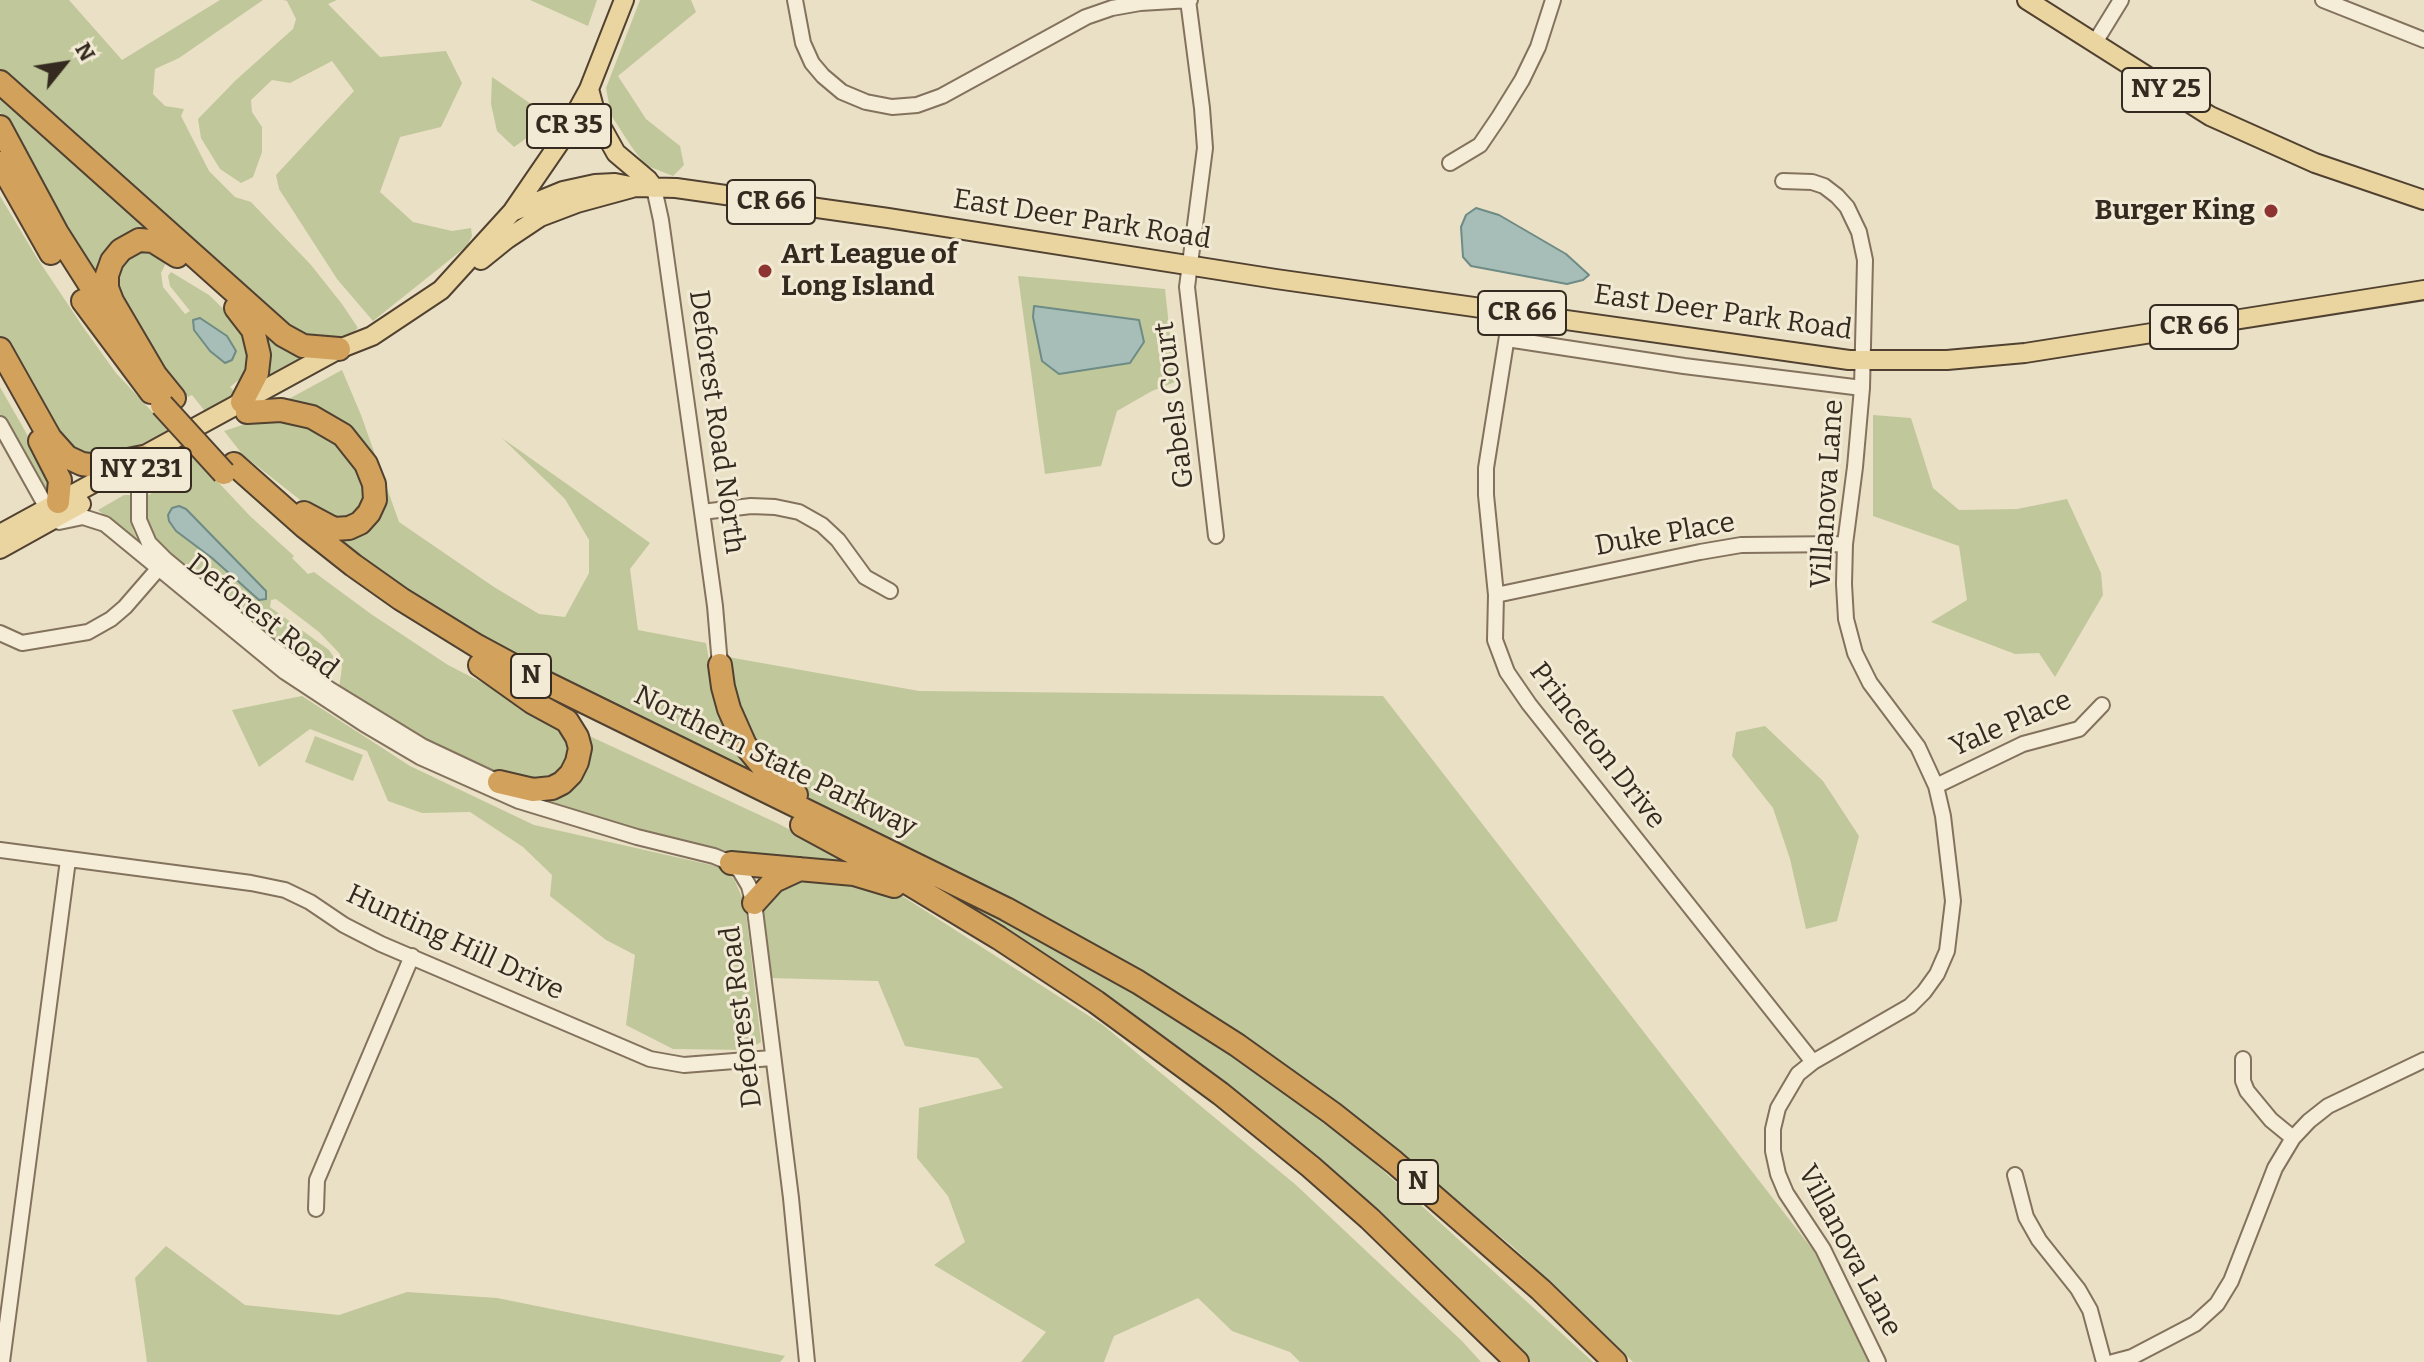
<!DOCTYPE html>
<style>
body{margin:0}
#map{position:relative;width:2424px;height:1362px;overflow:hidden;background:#eae0c5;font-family:Bitter,serif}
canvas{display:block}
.north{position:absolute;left:24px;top:24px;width:80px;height:80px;-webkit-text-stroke:6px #f2ead4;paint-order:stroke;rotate:60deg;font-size:22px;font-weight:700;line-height:32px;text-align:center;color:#342a1f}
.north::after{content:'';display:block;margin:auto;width:28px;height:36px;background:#342a1f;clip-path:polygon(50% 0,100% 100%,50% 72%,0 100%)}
</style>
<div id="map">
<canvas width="2424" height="1362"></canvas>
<div class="north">N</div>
</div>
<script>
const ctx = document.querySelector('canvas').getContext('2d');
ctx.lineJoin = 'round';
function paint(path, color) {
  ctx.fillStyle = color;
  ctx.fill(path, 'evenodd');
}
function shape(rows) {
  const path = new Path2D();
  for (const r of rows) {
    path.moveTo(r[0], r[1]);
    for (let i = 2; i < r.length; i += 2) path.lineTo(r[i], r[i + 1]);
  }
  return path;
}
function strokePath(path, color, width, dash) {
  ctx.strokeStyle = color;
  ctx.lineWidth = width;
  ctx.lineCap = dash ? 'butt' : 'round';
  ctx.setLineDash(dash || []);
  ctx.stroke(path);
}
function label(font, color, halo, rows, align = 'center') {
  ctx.font = font + ' Bitter,serif';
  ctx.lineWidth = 6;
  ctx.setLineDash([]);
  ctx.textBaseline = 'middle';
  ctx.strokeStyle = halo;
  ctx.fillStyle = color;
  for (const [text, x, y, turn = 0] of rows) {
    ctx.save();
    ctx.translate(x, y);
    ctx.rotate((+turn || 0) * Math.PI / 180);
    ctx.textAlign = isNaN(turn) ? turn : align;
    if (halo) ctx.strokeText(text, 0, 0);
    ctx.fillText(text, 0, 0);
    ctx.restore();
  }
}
const green = shape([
 [0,0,69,0,122,60,220,0,263,0,179,58,155,69,153,94,165,106,184,109,181,116,209,171,235,197,251,202,311,265,342,304,358,328,346,338,330,344,297,340,0,73],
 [283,0,337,0,328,4,380,57,446,51,462,83,441,127,400,137,380,192,413,222,452,231,471,228,472,236,467,246,373,321,337,279,279,189,276,175,354,91,332,61,290,83,272,80,251,100,252,112,262,127,262,152,253,177,241,183,220,169,201,138,198,119,236,80,293,29,296,19,287,1],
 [530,0,597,0,588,26],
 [640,0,691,0,696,12,618,76,646,119,680,146,684,165,673,176,645,165,631,146,611,115,606,88],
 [492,77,547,115,545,125,514,147,497,131,491,104],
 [0,93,105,191,155,233,99,276,93,277,55,219,0,112],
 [0,196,37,258,83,327,116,373,172,433,149,440,113,459,96,462,63,448,0,342],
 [149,248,168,259,161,273,163,287,185,314,190,311,170,286,168,276,171,272,209,295,240,325,251,343,246,374,230,387,238,395,208,415,192,395,188,397,119,307,115,266,130,251],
 [1018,276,1165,289,1175,382,1152,391,1117,411,1101,466,1045,474],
 [263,328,304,355,304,359,265,384],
 [342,370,361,415,399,522,494,587,539,614,565,617,589,573,589,540,565,499,502,438,650,543,630,569,638,630,706,643,714,688,757,778,486,647,331,540,350,537,374,470,285,401],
 [0,387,53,480,51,488,46,492,39,486,0,415],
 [1873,415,1911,418,1933,488,1959,510,2017,509,2067,499,2101,573,2103,595,2055,677,2039,653,2015,654,1931,622,1967,600,1959,546,1873,516],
 [264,418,291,419,321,431,344,450,363,478,368,498,348,525,304,503,243,455,224,431],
 [189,451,250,516,294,556,292,558,308,574,314,572,371,614,448,665,549,717,571,743,564,775,523,785,395,724,339,688,342,667,340,654,319,632,276,599,271,600,270,607,329,650,335,659,334,668,328,669,314,658,308,664,298,659,178,561,156,542,146,525,144,507,147,494,150,495,153,489,148,487,152,480,163,466],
 [124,495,130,495,130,514,133,530,140,546,98,510],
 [728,657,919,691,1383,696,1813,1250,1878,1362,1633,1362,1512,1246,1335,1102,1075,935,968,876,820,804,782,783,735,709],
 [302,696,410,766,534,825,720,867,734,879,745,904,761,1042,748,1050,673,1049,626,1025,635,955,606,940,550,896,552,875,523,847,470,812,422,813,388,801,367,751,310,729,259,767,232,710],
 [1765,726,1823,781,1859,836,1837,921,1806,929,1790,859,1773,808,1732,756,1736,732],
 [583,733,779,824,860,867,857,871,713,851,643,834,543,801,542,798,561,791],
 [315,736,363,755,353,781,305,762],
 [908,873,987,910,1150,999,1334,1126,1593,1362,1526,1362,1412,1251],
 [800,876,896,892,1103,1025,1296,1185,1462,1341,1481,1362,1300,1362,1290,1352,1232,1331,1198,1298,1114,1336,1104,1362,1021,1362,1046,1332,934,1265,965,1242,948,1196,917,1158,919,1108,1003,1088,978,1058,905,1046,878,981,770,978,761,907,770,890],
 [166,1246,245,1305,339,1315,407,1292,497,1298,785,1356,780,1362,147,1362,135,1278]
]);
const water = shape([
 [1476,208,1499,215,1566,254,1589,275,1583,280,1567,284,1471,266,1463,257,1461,227,1466,215,1476,208],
 [1034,306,1139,320,1144,342,1130,363,1059,374,1042,361,1033,317,1034,306],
 [200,318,227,336,236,351,232,360,225,363,210,351,194,330,193,320,200,318],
 [179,506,186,509,266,591,266,599,259,600,212,558,176,531,169,521,168,515,172,508,179,506]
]);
const minor = shape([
 [795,0,803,43,812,63,823,76,842,92,866,102,892,107,917,105,942,96,1086,17,1112,8,1140,3,1190,0],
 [1188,0,1202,108,1205,148,1187,287,1216,536],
 [2323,0,2424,40],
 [2094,44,2121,0],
 [1450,163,1480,145,1499,117,1522,80,1538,47,1553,0],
 [1783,181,1812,182,1824,186,1837,196,1847,207,1859,232,1865,260,1862,388,1855,467,1845,544,1844,584,1846,619,1855,653,1870,683,1918,747,1936,786,1943,816,1953,901,1947,951,1937,974,1924,992,1910,1006,1813,1062,1798,1074,1778,1108,1773,1129,1773,1151,1778,1174,1786,1193,1823,1249,1878,1362],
 [654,188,661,220,702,512,715,606,720,665],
 [1511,311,1486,468,1486,495,1496,595,1495,640,1507,672,1529,704,1813,1062],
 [1507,339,1684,366,1862,388],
 [0,424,47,508],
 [150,465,139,491,139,520,149,543,166,560,271,647,329,689,422,746,505,785],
 [702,512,751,506,775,507,799,512,822,525,838,540,865,577,890,591],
 [59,522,83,517,105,524,285,672,364,724,420,757,519,801,637,837,714,856,731,863,740,871,749,886,755,910,791,1198,807,1362],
 [1496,595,1700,552,1741,545,1845,544],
 [0,633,22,643,88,632,111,619,125,607,158,569],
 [1936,786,2023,744,2079,729,2102,705],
 [0,850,251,883,285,890,310,902,344,925,381,944,650,1059,684,1065,772,1058],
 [2243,1059,2243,1081,2247,1091,2271,1120,2293,1138],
 [2015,1175,2026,1217,2039,1240,2078,1289,2090,1310,2104,1362],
 [316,1209,317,1180,412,956],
 [2,1362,68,860],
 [2113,1362,2132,1357,2195,1324,2217,1304,2231,1281,2275,1168,2293,1138,2309,1121,2328,1106,2424,1060]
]);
const major = shape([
 [2027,0,2210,116,2315,163,2424,200],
 [589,89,597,119,616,153,648,180,654,188],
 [512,212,563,191,595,184,615,183,635,187,676,188,888,218,1276,279,1849,360,1947,360,2025,353,2424,290],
 [481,260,507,239,540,217,577,203,632,188],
 [0,534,339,349,372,336,441,290,512,212,560,142,589,89,624,0],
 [0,549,81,504]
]);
const highway = shape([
 [0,82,283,335,303,346,339,349],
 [0,127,57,233,108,313],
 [0,163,51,253],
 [83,301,151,392],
 [236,308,253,330,259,355,257,373,242,402],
 [0,349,50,438,67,457,82,464,98,466,143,457],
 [148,366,174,398],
 [156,376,112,301,107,288,107,275,112,261,121,250,139,240,153,241,177,256],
 [247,412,281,410,312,417,343,435,366,464,374,484,375,500,369,513,360,523,349,528,334,529,304,513],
 [40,441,60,480,58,502],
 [234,464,305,527,353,565,401,599,477,646,540,680,1006,909,1138,982,1237,1045,1332,1113,1394,1162,1541,1290,1615,1362],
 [480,665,532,702,567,721,577,737,580,748,577,762,571,774,562,783,552,788,533,790,499,782],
 [720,665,723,687,729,709,745,745,768,773,796,795],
 [802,825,898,877,999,938,1096,1002,1221,1094,1311,1167,1370,1219,1517,1362],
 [731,863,854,874,894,886],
 [754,903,774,881,800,869]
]);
const highwayBridge = shape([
 [162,405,224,473]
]);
const markers = [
 [2271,211,8,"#8d3432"],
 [765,271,8,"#8d3432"]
];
const shields = [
 [2166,90,88],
 [569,126,84],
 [771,202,88],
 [1522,313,88],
 [2194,327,88],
 [141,470,100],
 [531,676,40],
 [1418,1182,40]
];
const shieldNames = [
 ["NY 25",2166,90],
 ["CR 35",569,126],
 ["CR 66",771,202],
 ["CR 66",1522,313],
 ["CR 66",2194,327],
 ["NY 231",141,470],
 ["N",531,676],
 ["N",1418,1182]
];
const poiNames = [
 ["Burger King",2255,211],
 ["Art League of",781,255,"left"],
 ["Long Island",781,287,"left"]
];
const streetNames = [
 ["East Deer Park Road",1082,220,9],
 ["East Deer Park Road",1723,313,8],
 ["Gabels Court",1175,405,-97],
 ["Deforest Road North",716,422,82],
 ["Villanova Lane",1828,494,-86],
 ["Duke Place",1665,535,-10],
 ["Deforest Road",262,617,38],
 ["Yale Place",2011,724,-23],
 ["Princeton Drive",1597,746,52],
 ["Northern State Parkway",775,762,26],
 ["Hunting Hill Drive",455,943,25],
 ["Deforest Road",742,1017,-97],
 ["Villanova Lane",1849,1251,62]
];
paint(green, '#c0c79a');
paint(water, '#a6beb7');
strokePath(water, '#6e8b85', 2);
strokePath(minor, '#83725d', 18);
strokePath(major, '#514130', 22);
strokePath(highway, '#514130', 26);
strokePath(minor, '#f5edd7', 14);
strokePath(major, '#ead5a0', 18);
strokePath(highway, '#d2a25d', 22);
strokePath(highwayBridge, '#514130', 26, []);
strokePath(highwayBridge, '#d2a25d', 22);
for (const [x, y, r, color] of markers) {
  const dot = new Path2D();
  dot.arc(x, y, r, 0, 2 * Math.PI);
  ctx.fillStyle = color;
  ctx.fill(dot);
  strokePath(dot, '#f2ead4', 3);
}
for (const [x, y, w] of shields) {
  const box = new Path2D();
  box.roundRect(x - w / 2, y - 22, w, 44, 6);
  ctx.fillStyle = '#f2ead4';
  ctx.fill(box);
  strokePath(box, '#342a1f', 2);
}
label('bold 26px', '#342a1f', null, shieldNames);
label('bold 28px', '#342a1f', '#f2ead4', poiNames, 'right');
label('28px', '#342a1f', '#f2ead4', streetNames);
</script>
